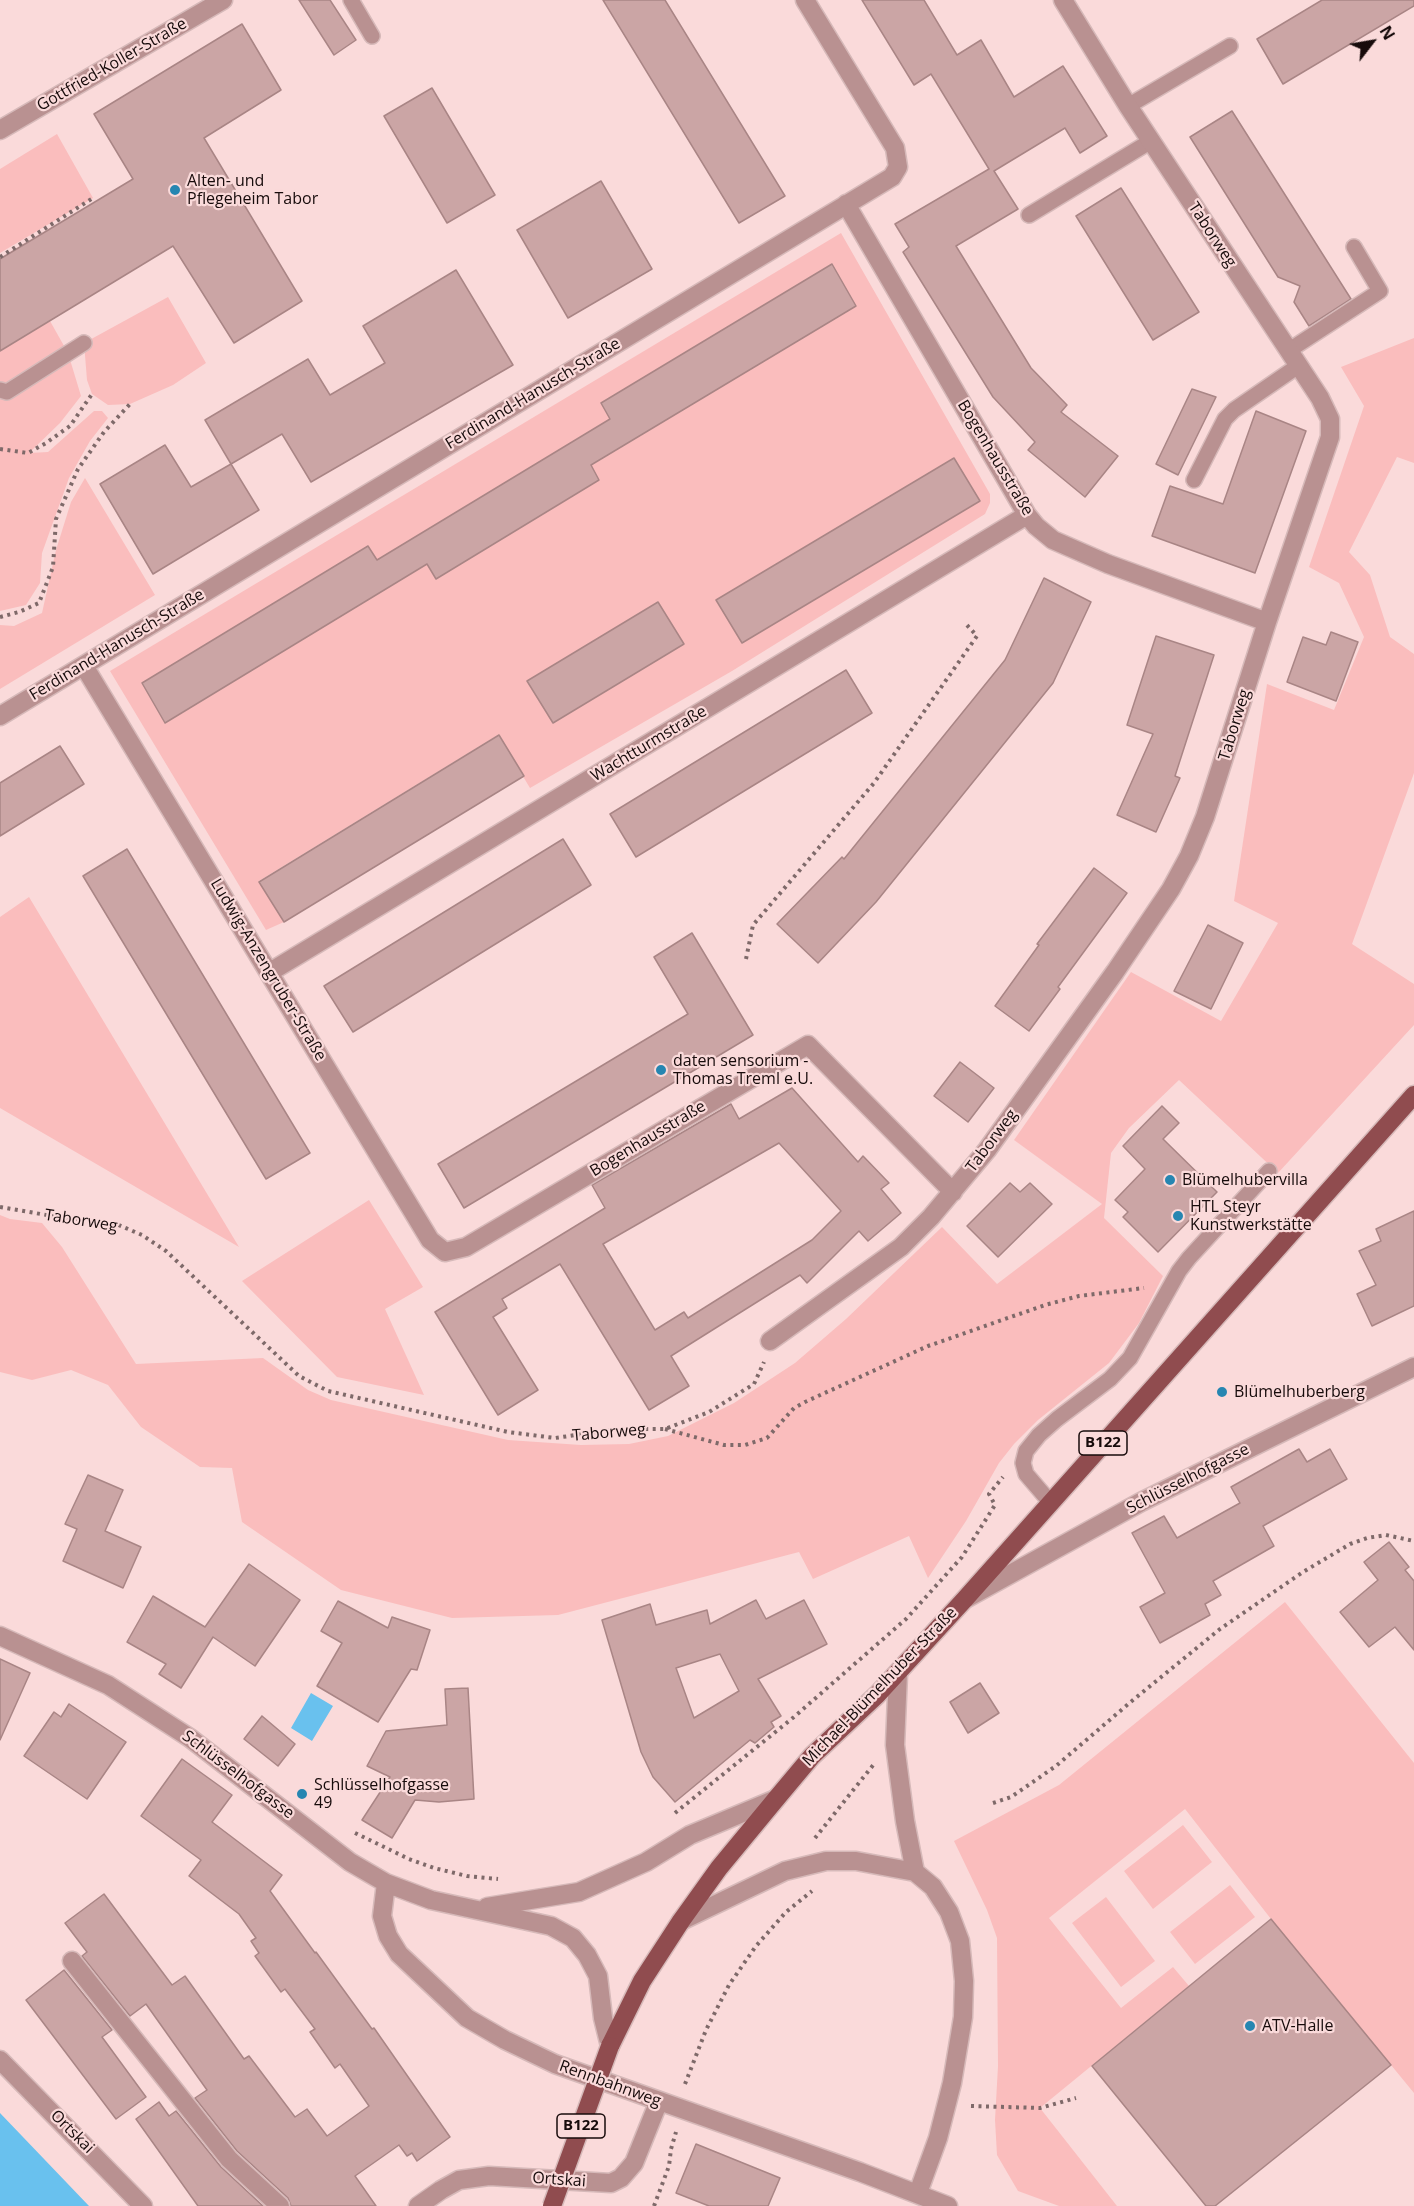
<!DOCTYPE html>
<meta charset="utf-8">
<style>
body{margin:0}
#map{position:relative;width:1414px;height:2206px;overflow:hidden;background:#fadada;font-family:"Open Sans",sans-serif}
canvas{display:block}
.north{position:absolute;left:1342px;top:12px;width:60px;height:60px;-webkit-text-stroke:4px #fadada;paint-order:stroke;rotate:59deg;font-size:16px;font-weight:700;line-height:24px;text-align:center;color:#170b0b}
.north::after{content:'';display:block;margin:auto;width:21px;height:27px;background:#170b0b;clip-path:polygon(50% 0,100% 100%,50% 72%,0 100%)}
</style>
<div id="map">
<canvas width="1414" height="2206"></canvas>
<div class="north">N</div>
</div>
<script>
const ctx = document.querySelector('canvas').getContext('2d');
ctx.lineJoin = 'round';
function paint(path, color) {
  ctx.fillStyle = color;
  ctx.fill(path, 'evenodd');
}
function shape(rows) {
  const path = new Path2D();
  for (const r of rows) {
    path.moveTo(r[0], r[1]);
    for (let i = 2; i < r.length; i += 2) path.lineTo(r[i], r[i + 1]);
  }
  return path;
}
function strokePath(path, color, width, dash) {
  ctx.strokeStyle = color;
  ctx.lineWidth = width;
  ctx.lineCap = dash ? 'butt' : 'round';
  ctx.setLineDash(dash || []);
  ctx.stroke(path);
}
function label(font, color, halo, rows, align = 'center') {
  ctx.font = font + ' "Open Sans",sans-serif';
  ctx.lineWidth = 4.5;
  ctx.setLineDash([]);
  ctx.textBaseline = 'middle';
  ctx.strokeStyle = halo;
  ctx.fillStyle = color;
  for (const [text, x, y, turn = 0] of rows) {
    ctx.save();
    ctx.translate(x, y);
    ctx.rotate((+turn || 0) * Math.PI / 180);
    ctx.textAlign = isNaN(turn) ? turn : align;
    if (halo) ctx.strokeText(text, 0, 0);
    ctx.fillText(text, 0, 0);
    ctx.restore();
  }
}
const green = shape([
 [57,134,93,198,0,253,0,169],
 [841,233,990,494,990,503,985,514,732,671,530,788,498,735,259,881,284,922,266,930,110,671],
 [168,297,206,363,173,385,130,404,108,405,92,394,87,380,84,343],
 [50,321,68,353,81,396,60,423,29,453,48,452,94,411,102,411,108,418,90,441,69,478,42,553,40,583,26,605,0,611,0,351],
 [1414,338,1414,463,1397,457,1349,552,1370,575,1390,637,1414,654,1414,773,1352,944,1414,984,1414,1025,1278,1173,1179,1080,1129,1128,1111,1153,1104,1218,1163,1276,1139,1323,1109,1363,1038,1420,1014,1444,999,1463,966,1521,928,1578,909,1536,813,1579,799,1552,558,1615,452,1618,341,1590,242,1522,232,1468,200,1467,141,1427,108,1385,71,1370,32,1380,0,1372,0,1215,10,1219,42,1223,62,1247,136,1364,263,1358,308,1390,331,1400,508,1440,581,1445,629,1444,668,1436,734,1403,795,1363,846,1319,942,1227,997,1284,1102,1204,1014,1140,1131,972,1221,1021,1278,923,1234,901,1267,684,1334,710,1364,637,1339,583,1309,567,1364,406,1341,367],
 [85,478,155,595,0,689,0,625,14,626,42,613,56,550,71,502],
 [29,897,239,1247,0,1108,0,917],
 [369,1200,423,1287,385,1309,424,1395,337,1377,242,1281],
 [1285,1602,1414,1763,1414,2093,1271,1919,1185,1809,1049,1918,1121,2008,1173,1967,1189,1986,1040,2108,1117,2206,1059,2206,1018,2191,997,2155,995,2120,998,2066,997,1938,987,1910,954,1841,1059,1785],
 [1183,1825,1212,1862,1153,1909,1124,1871],
 [1230,1885,1255,1917,1195,1964,1170,1932],
 [1106,1897,1155,1961,1121,1987,1072,1923]
]);
const water = shape([
 [311,1693,333,1706,312,1741,291,1728],
 [0,2113,89,2206,0,2206]
]);
const building = shape([
 [299,0,330,0,356,40,334,55,299,0],
 [603,0,665,0,785,196,739,223,603,0],
 [862,0,924,0,957,55,981,40,1014,97,1063,66,1107,136,1080,153,1065,128,994,171,1018,209,956,246,1031,368,1067,405,1061,412,1118,456,1085,497,1028,450,1035,442,993,397,903,252,909,247,895,224,989,169,931,74,914,85,862,0],
 [1322,0,1414,0,1414,6,1283,84,1257,39,1322,0],
 [242,24,281,90,204,138,302,301,234,343,173,246,0,351,0,259,133,179,94,114,242,24],
 [432,88,495,195,447,223,384,116,432,88],
 [1232,111,1351,299,1309,326,1294,302,1300,286,1278,277,1190,137,1232,111],
 [601,181,652,269,568,318,517,230,601,181],
 [1121,188,1199,312,1153,340,1076,216,1121,188],
 [832,264,856,306,591,465,599,480,436,579,427,564,165,723,142,683,368,546,377,560,610,419,601,403,832,264],
 [456,270,513,365,311,482,282,434,231,464,205,420,308,359,330,395,385,363,363,326,456,270],
 [1192,389,1216,397,1178,475,1156,464,1192,389],
 [1256,411,1306,431,1255,573,1152,536,1170,486,1223,504,1256,411],
 [165,445,191,487,231,464,259,510,153,574,100,484,165,445],
 [954,458,980,501,742,643,716,600,954,458],
 [1044,578,1091,602,1053,683,876,902,818,963,777,924,842,857,844,859,1005,660,1044,578],
 [658,602,684,644,553,723,527,681,658,602],
 [1331,632,1358,642,1336,701,1287,682,1303,637,1326,645,1331,632],
 [1156,636,1214,655,1175,776,1180,778,1156,832,1117,815,1153,734,1127,725,1156,636],
 [846,670,872,713,636,857,610,814,846,670],
 [499,735,524,776,284,922,259,882,499,735],
 [60,746,84,784,0,836,0,783,60,746],
 [563,839,591,885,353,1032,324,986,563,839],
 [127,849,310,1153,266,1179,83,876,127,849],
 [1094,868,1127,893,1058,987,1060,989,1029,1031,995,1006,1039,945,1037,944,1094,868],
 [1208,925,1243,943,1211,1009,1174,991,1208,925],
 [692,933,753,1035,464,1208,438,1164,688,1014,654,957,692,933],
 [960,1062,994,1088,968,1122,934,1096,960,1062],
 [792,1088,858,1162,863,1156,889,1183,881,1189,901,1213,868,1241,859,1231,807,1283,800,1275,671,1356,689,1386,649,1410,560,1264,502,1299,507,1308,493,1317,538,1390,498,1415,435,1312,605,1208,592,1185,731,1104,739,1119,792,1088],
 [779,1143,841,1211,812,1240,688,1318,684,1312,655,1330,603,1244,779,1143],
 [1162,1106,1179,1123,1163,1139,1217,1192,1158,1252,1123,1217,1128,1212,1115,1200,1145,1169,1123,1146,1162,1106],
 [1010,1183,1020,1192,1030,1183,1052,1204,998,1257,967,1226,1010,1183],
 [1414,1211,1414,1306,1372,1326,1357,1294,1376,1285,1359,1251,1381,1241,1376,1229,1414,1211],
 [1299,1449,1307,1462,1330,1449,1347,1479,1263,1526,1274,1546,1213,1581,1221,1595,1205,1604,1210,1615,1160,1643,1140,1607,1165,1593,1132,1533,1164,1516,1177,1538,1240,1503,1231,1487,1299,1449],
 [88,1475,123,1490,105,1531,141,1547,123,1588,63,1561,77,1529,65,1524,88,1475],
 [1389,1542,1409,1567,1405,1570,1414,1581,1414,1650,1395,1627,1369,1647,1340,1612,1378,1580,1364,1562,1389,1542],
 [249,1564,300,1600,255,1666,213,1637,181,1688,159,1674,166,1664,127,1642,153,1596,205,1627,249,1564],
 [756,1600,766,1619,804,1600,827,1644,758,1679,781,1716,771,1722,774,1727,755,1743,750,1740,675,1802,653,1777,641,1752,602,1620,650,1604,656,1625,707,1610,710,1624,756,1600],
 [720,1654,739,1691,694,1718,676,1668,720,1654],
 [338,1601,388,1628,392,1617,430,1630,417,1670,411,1669,378,1722,317,1686,342,1643,321,1631,338,1601],
 [0,1659,30,1673,0,1740,0,1659],
 [980,1683,999,1713,968,1733,950,1702,980,1683],
 [468,1688,474,1799,439,1802,415,1800,392,1838,362,1820,390,1777,367,1766,386,1731,447,1725,445,1689,468,1688],
 [69,1704,126,1742,87,1799,24,1756,54,1712,61,1717,69,1704],
 [262,1716,295,1744,278,1766,244,1739,262,1716],
 [182,1759,232,1795,212,1822,282,1875,270,1891,315,1953,316,1952,372,2029,374,2028,450,2137,417,2161,412,2153,407,2156,399,2145,355,2176,376,2206,291,2206,288,2198,237,2151,195,2098,207,2090,146,2004,130,2016,82,1956,87,1952,65,1923,104,1894,172,1985,185,1976,244,2059,249,2056,295,2117,307,2109,327,2136,369,2106,340,2064,335,2068,310,2032,315,2029,285,1989,281,1992,255,1956,259,1953,251,1941,256,1938,239,1914,189,1876,201,1860,141,1816,182,1759],
 [1271,1919,1391,2065,1215,2206,1206,2206,1092,2066,1271,1919],
 [64,1970,112,2030,102,2037,146,2097,116,2119,26,2000,64,1970],
 [159,2102,169,2116,176,2111,221,2167,263,2206,198,2206,136,2119,159,2102],
 [696,2144,780,2178,768,2206,709,2206,676,2193,696,2144]
]);
const path = shape([
 [0,257,93,198],
 [0,449,28,453,46,443,70,426,92,394],
 [0,617,19,612,39,603,53,567,56,519,78,469,104,432,130,404],
 [746,959,753,925,874,783,977,636,964,622],
 [0,1207,64,1218,114,1223,142,1235,166,1251,299,1376,328,1391,508,1432,555,1438,618,1429,665,1429,709,1412,754,1384,764,1362],
 [665,1429,724,1445,745,1445,767,1438,794,1408,805,1402,928,1346,1045,1305,1079,1296,1144,1288],
 [993,1803,1011,1797,1056,1766,1133,1700,1220,1629,1303,1572,1350,1544,1367,1538,1386,1535,1414,1541],
 [675,1813,794,1717,906,1619,962,1557,995,1505,989,1494,1003,1477],
 [355,1833,409,1859,434,1868,467,1876,498,1879],
 [815,1838,874,1764],
 [685,2084,706,2030,729,1985,756,1946,786,1912,812,1891],
 [971,2106,1040,2108,1076,2098],
 [654,2206,669,2166,671,2149,676,2132]
]);
const lane = shape([
 [351,0,372,36],
 [1128,106,1230,46],
 [1029,215,1151,141],
 [1288,351,1380,291,1354,247],
 [0,390,7,392,84,343],
 [1194,480,1225,419,1234,410,1298,366],
 [1050,1502,1026,1474,1023,1463,1026,1451,1039,1435,1057,1419,1110,1379,1130,1358,1179,1271,1189,1258,1269,1171]
]);
const street = shape([
 [0,130,223,0],
 [846,204,1027,515,1036,526,1053,540,1108,564,1267,622],
 [84,666,430,1240,445,1252,466,1247,808,1045,953,1192],
 [0,716,892,177,898,167,895,148,805,0],
 [270,972,1027,515],
 [770,1341,901,1247,931,1217,987,1150,1115,972,1171,889,1189,856,1205,817,1267,622,1330,437,1330,419,1320,398,1128,106,1063,0],
 [967,1598,1141,1502,1414,1367],
 [0,1636,108,1685,190,1738,350,1862,386,1883,431,1900,551,1926,573,1938,587,1955,598,1976,603,2018,610,2046],
 [898,1673,895,1745,905,1821,915,1872],
 [386,1883,382,1916,388,1936,399,1954,467,2018,505,2040,555,2064,860,2172,948,2206],
 [487,1907,579,1892,646,1862,690,1835,776,1799],
 [681,1921,785,1871,826,1861,856,1861,915,1872,933,1887,949,1912,960,1941,964,1981,963,2017,952,2083,938,2138,918,2193],
 [72,1961,229,2159,280,2206],
 [0,2060,143,2206],
 [418,2206,441,2190,459,2180,489,2176,611,2183,621,2178,634,2163,659,2101]
]);
const primary = shape([
 [610,2046,642,1981,681,1921,719,1868,776,1799,812,1756,877,1695,965,1599,1414,1095]
]);
const primaryBridge = shape([
 [552,2206,610,2046]
]);
const markers = [
 [175,190,6,"#2686b1"],
 [661,1070,6,"#2686b1"],
 [1170,1180,6,"#2686b1"],
 [1178,1216,6,"#2686b1"],
 [1222,1392,6,"#2686b1"],
 [302,1794,6,"#2686b1"],
 [1250,2026,6,"#2686b1"]
];
const shields = [
 [1103,1443,48],
 [581,2126,48]
];
const shieldNames = [
 ["B122",1103,1443],
 ["B122",581,2126]
];
const streetNames = [
 ["Gottfried-Koller-Straße",112,65,-30],
 ["Taborweg",1212,235,57],
 ["Ferdinand-Hanusch-Straße",533,394,-31],
 ["Bogenhausstraße",995,458,59],
 ["Ferdinand-Hanusch-Straße",117,645,-31],
 ["Taborweg",1235,725,-73],
 ["Wachtturmstraße",649,744,-31],
 ["Ludwig-Anzengruber-Straße",268,970,59],
 ["Bogenhausstraße",648,1139,-31],
 ["Taborweg",992,1141,-53],
 ["Taborweg",81,1221,9],
 ["Taborweg",609,1433,-5],
 ["Schlüsselhofgasse",1188,1479,-27],
 ["Michael-Blümelhuber-Straße",880,1687,-46],
 ["Schlüsselhofgasse",238,1775,37],
 ["Rennbahnweg",610,2084,20],
 ["Ortskai",72,2132,45],
 ["Ortskai",559,2180,4]
];
const poiNames = [
 ["Alten- und",187,181],
 ["Pflegeheim Tabor",187,199],
 ["daten sensorium -",673,1061],
 ["Thomas Treml e.U.",673,1079],
 ["Blümelhubervilla",1182,1180],
 ["HTL Steyr",1190,1207],
 ["Kunstwerkstätte",1190,1225],
 ["Blümelhuberberg",1234,1392],
 ["Schlüsselhofgasse",314,1785],
 ["49",314,1803],
 ["ATV-Halle",1262,2026]
];
paint(green, '#fabdbd');
paint(water, '#69c1ee');
paint(building, '#cba5a5');
strokePath(building, '#a98585', 1.5);
strokePath(lane, '#d6b9b9', 18);
strokePath(street, '#d6b9b9', 21);
strokePath(primary, '#d6b9b9', 21);
strokePath(path, '#7e6969', 4, [3, 4.5]);
strokePath(lane, '#b99191', 15);
strokePath(street, '#b99191', 18);
strokePath(primary, '#904c4f', 18);
strokePath(primaryBridge, '#d6b9b9', 21, []);
strokePath(primaryBridge, '#904c4f', 18);
for (const [x, y, r, color] of markers) {
  const dot = new Path2D();
  dot.arc(x, y, r, 0, 2 * Math.PI);
  ctx.fillStyle = color;
  ctx.fill(dot);
  strokePath(dot, '#fadada', 2);
}
for (const [x, y, w] of shields) {
  const box = new Path2D();
  box.roundRect(x - w / 2, y - 12, w, 24, 4.5);
  ctx.fillStyle = '#fadada';
  ctx.fill(box);
  strokePath(box, '#170b0b', 1.5);
}
label('bold 15px', '#170b0b', null, shieldNames);
label('16px', '#170b0b', '#fadada', streetNames);
label('16px', '#170b0b', '#fadada', poiNames, 'left');
</script>
